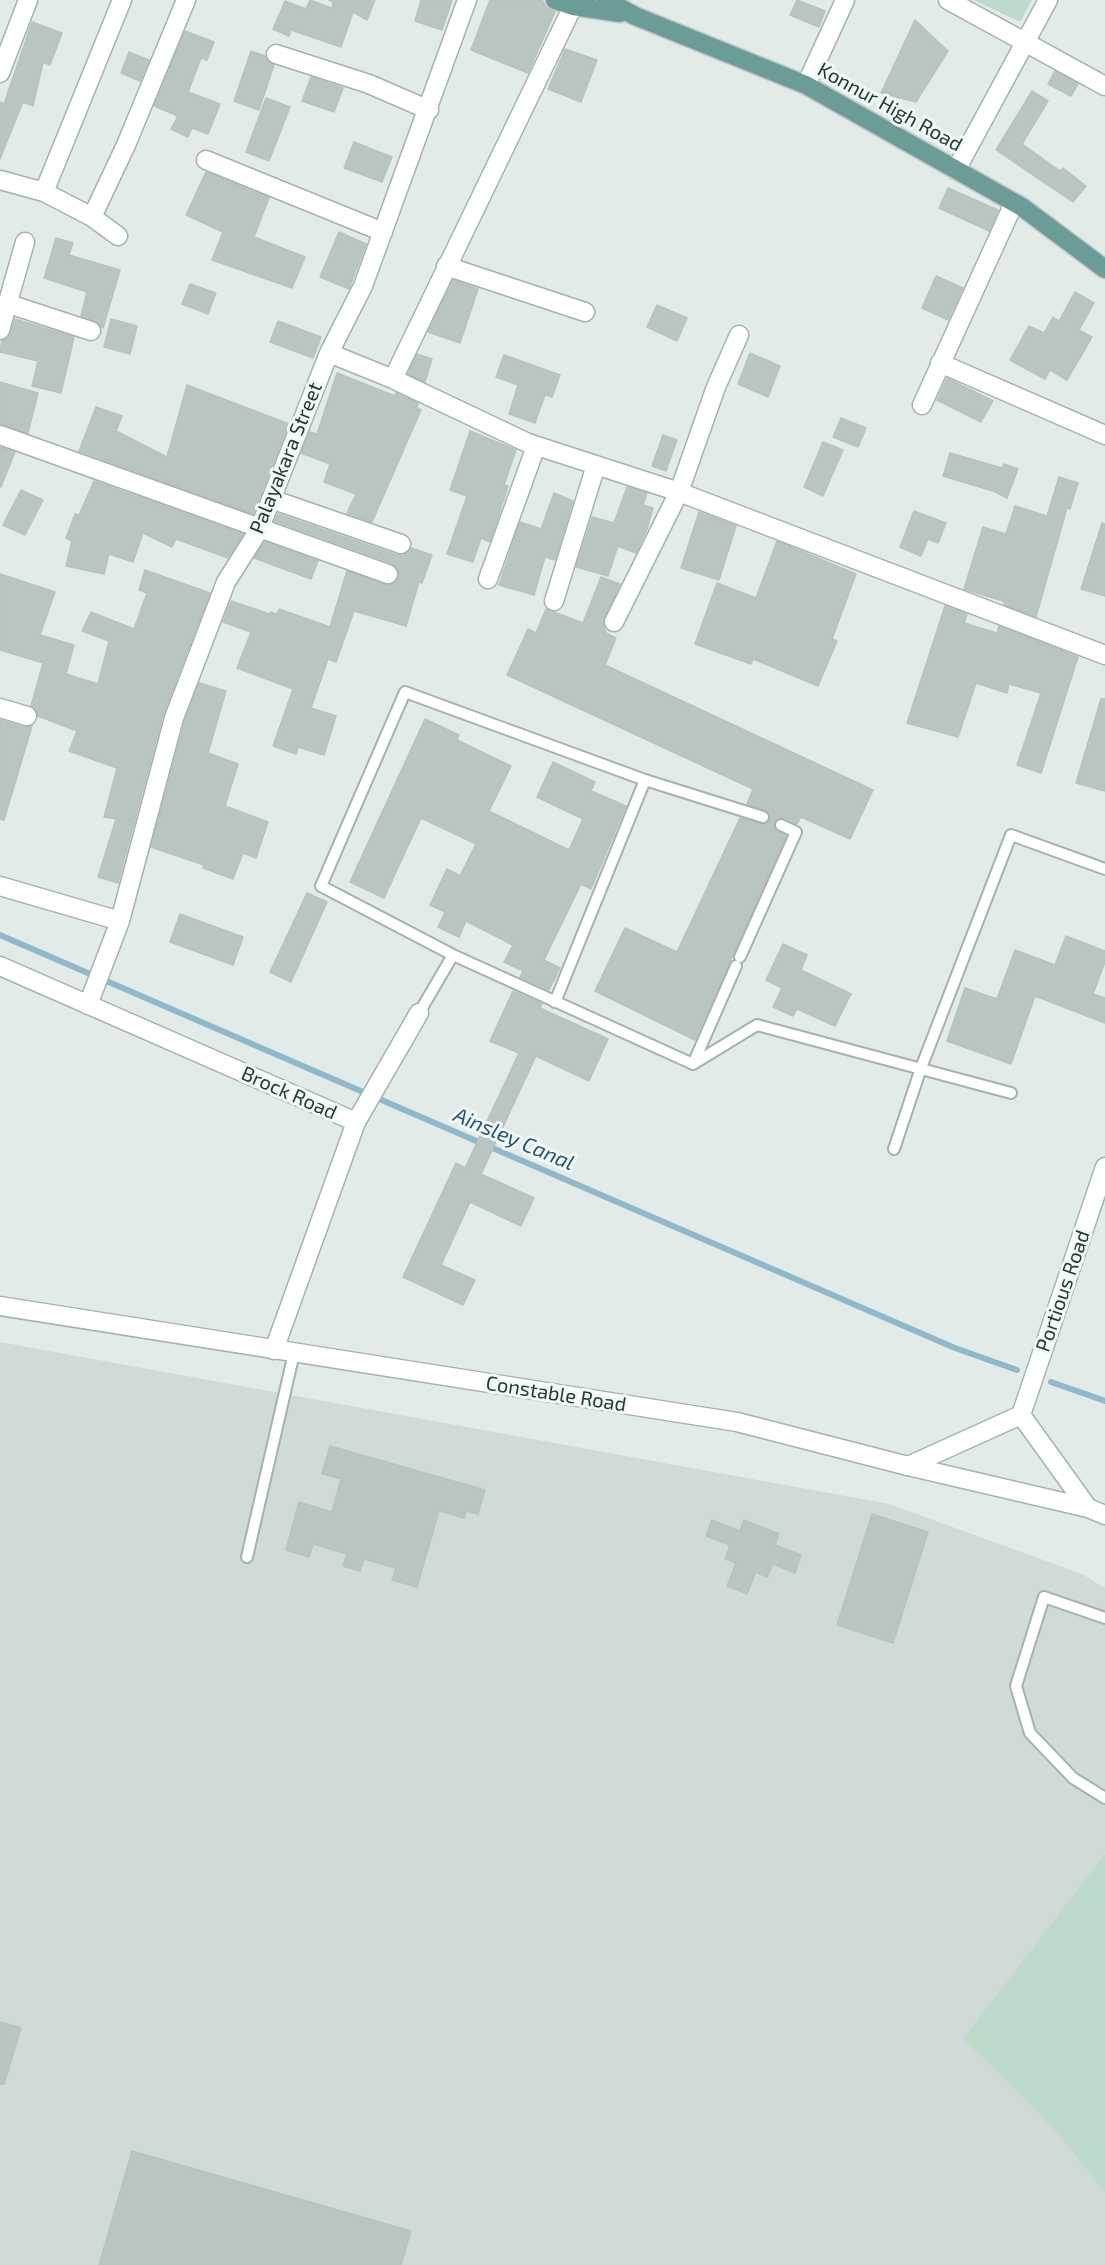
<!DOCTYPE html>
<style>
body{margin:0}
canvas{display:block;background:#e2ebe8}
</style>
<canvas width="1105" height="2265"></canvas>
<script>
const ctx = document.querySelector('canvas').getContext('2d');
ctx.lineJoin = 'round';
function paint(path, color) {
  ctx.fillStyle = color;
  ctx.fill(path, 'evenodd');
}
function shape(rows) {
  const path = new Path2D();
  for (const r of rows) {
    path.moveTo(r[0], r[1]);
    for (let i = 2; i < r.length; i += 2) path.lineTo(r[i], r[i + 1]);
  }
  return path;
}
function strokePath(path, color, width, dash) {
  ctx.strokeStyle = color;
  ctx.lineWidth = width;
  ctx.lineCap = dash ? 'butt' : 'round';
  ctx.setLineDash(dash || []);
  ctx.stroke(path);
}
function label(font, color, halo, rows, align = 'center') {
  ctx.font = font + ' "Exo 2",sans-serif';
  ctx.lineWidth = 6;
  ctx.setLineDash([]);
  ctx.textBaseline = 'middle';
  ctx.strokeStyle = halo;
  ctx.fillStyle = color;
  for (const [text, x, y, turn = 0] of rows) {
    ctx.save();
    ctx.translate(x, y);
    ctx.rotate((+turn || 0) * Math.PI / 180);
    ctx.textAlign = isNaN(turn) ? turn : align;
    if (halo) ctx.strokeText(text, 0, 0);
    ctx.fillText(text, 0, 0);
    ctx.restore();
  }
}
const built = shape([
 [0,1342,889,1504,1082,1574,1105,1588,1105,2265,0,2265]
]);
const green = shape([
 [974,0,1032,0,1020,22],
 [1105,1854,1105,2192,1060,2136,1007,2080,963,2039]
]);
const stream = shape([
 [0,935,955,1348,1017,1370],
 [1051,1382,1105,1401]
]);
const building = shape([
 [310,0,332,8,333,2,329,0,375,0,367,20,353,12,341,47,291,30,289,36,273,29,285,1,306,9,310,0],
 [421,0,452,0,442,30,415,21,421,0],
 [490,0,542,0,547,8,555,12,528,73,471,50,490,0],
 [797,0,825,11,819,27,790,15,797,0],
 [915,20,948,51,916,102,881,93,915,20],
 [32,22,62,33,50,65,43,62,33,106,23,102,0,159,0,102,4,104,32,22],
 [185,31,214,42,207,60,201,58,188,92,220,104,208,134,192,128,188,137,171,129,178,116,154,106,185,31],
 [565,49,597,60,581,102,548,89,565,49],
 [251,51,265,56,274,65,259,110,234,101,251,51],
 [129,52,149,60,140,81,121,73,129,52],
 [1055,71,1078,84,1071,96,1048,84,1055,71],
 [311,77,343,88,334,112,302,101,311,77],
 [1032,91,1048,101,1022,144,1060,171,1063,168,1086,186,1073,202,996,150,1032,91],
 [266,98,290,107,269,161,246,152,266,98],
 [354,142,392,157,382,182,344,168,354,142],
 [206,172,269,198,254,237,305,257,292,288,212,260,223,232,186,215,206,172],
 [948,188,998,210,989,231,939,208,948,188],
 [339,232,366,244,349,289,320,277,339,232],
 [56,238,73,243,69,255,120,270,103,328,95,321,81,316,87,292,44,278,56,238],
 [936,276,963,288,948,320,922,308,936,276],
 [453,280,478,289,460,343,428,332,453,280],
 [190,284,216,293,208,314,182,304,190,284],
 [1075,292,1094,303,1079,330,1092,337,1067,380,1050,370,1045,379,1010,360,1029,326,1044,333,1053,317,1059,321,1075,292],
 [657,305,687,318,677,341,647,327,657,305],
 [15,319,74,337,61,393,32,386,38,361,0,352,2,341,8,338,15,319],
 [111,319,137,326,130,354,104,347,111,319],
 [278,321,321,337,313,358,270,342,278,321],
 [750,353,780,366,768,397,738,384,750,353],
 [417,354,432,359,425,382,408,374,417,354],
 [504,355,560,375,552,397,545,395,535,423,509,414,518,385,496,377,504,355],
 [337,373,395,396,396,393,418,403,417,408,421,410,372,522,347,513,356,494,324,482,330,464,301,453,310,432,317,434,337,373],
 [947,378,993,401,981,422,937,400,947,378],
 [0,382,38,393,28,433,0,424,0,382],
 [187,385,289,424,253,514,79,451,96,407,122,416,116,431,167,457,187,385],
 [841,418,866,428,858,447,833,437,841,418],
 [470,431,516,450,504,485,508,486,490,542,481,538,473,562,447,554,467,496,450,490,470,431],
 [663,435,677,440,666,471,652,466,663,435],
 [823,442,843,450,823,496,804,487,823,442],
 [0,447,15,452,1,487,0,487,0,447],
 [950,453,1002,468,1004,464,1018,469,1007,498,993,491,943,476,950,453],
 [1059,477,1078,483,1070,509,1067,508,1036,617,1005,605,1003,601,964,589,983,527,1006,534,1015,506,1047,516,1059,477],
 [94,481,243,534,228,558,176,539,172,547,143,533,133,562,109,554,104,574,66,566,72,541,66,538,75,514,79,515,94,481],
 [627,487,647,493,643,505,653,508,647,529,636,553,618,546,608,576,576,567,592,517,614,523,627,487],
 [21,490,43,500,25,535,3,525,21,490],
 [554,493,573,501,555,560,545,557,534,595,499,585,520,522,541,529,554,493],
 [914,511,946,523,938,543,928,539,921,556,900,547,914,511],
 [699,512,736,526,719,580,681,568,699,512],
 [278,514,397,555,404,555,411,548,432,555,422,583,419,582,406,626,354,611,336,662,328,659,311,708,336,716,324,755,298,747,296,754,273,746,293,689,237,668,251,632,223,622,231,601,270,614,271,612,277,614,279,609,330,627,347,571,389,585,396,582,399,571,392,563,274,521,278,514],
 [1102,523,1105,524,1105,596,1081,589,1102,523],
 [777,541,856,574,832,639,837,641,818,686,753,659,751,664,695,644,717,583,756,598,777,541],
 [265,542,318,561,311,579,254,558,265,542],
 [145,570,210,593,163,715,118,883,98,877,116,819,104,817,117,768,69,751,77,731,38,716,31,706,43,663,0,650,0,574,55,592,40,635,74,645,66,674,98,684,109,641,82,631,91,612,134,629,147,593,139,590,145,570],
 [601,577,620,584,603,622,606,633,616,638,605,665,873,790,850,839,801,817,797,824,781,818,775,821,775,830,786,836,695,1040,595,991,625,928,677,952,740,818,764,824,768,822,770,816,766,810,747,804,753,789,507,675,528,629,536,633,546,609,583,623,601,577],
 [945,606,967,614,964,623,997,633,999,626,1078,657,1041,773,1017,765,1041,693,1009,684,1007,693,976,683,958,737,907,723,945,606],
 [199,683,226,691,208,753,238,764,225,806,268,822,256,858,243,853,233,879,203,868,204,865,151,847,185,721,199,683],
 [1101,699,1105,699,1105,791,1076,783,1101,699],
 [425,719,459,735,457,740,511,766,489,811,569,850,583,819,537,797,553,762,595,782,591,791,626,806,591,889,581,884,544,960,560,968,549,990,520,977,523,971,504,962,513,945,466,921,459,937,438,927,445,912,430,905,447,869,460,876,476,844,421,818,384,898,350,882,425,719],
 [0,720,24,727,32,726,4,820,0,819,0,720],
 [307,893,327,902,291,982,270,972,307,893],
 [180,914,243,937,233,965,170,942,180,914],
 [1066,936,1105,951,1105,962,1093,994,1105,998,1105,1023,1035,996,1011,1064,947,1041,965,988,997,999,1015,950,1055,965,1066,936],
 [783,944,807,955,801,970,851,994,835,1026,797,1009,793,1016,773,1007,782,988,766,980,783,944],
 [513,991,542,1004,540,1008,608,1039,589,1081,536,1056,481,1174,534,1198,521,1226,470,1202,441,1265,475,1280,463,1305,403,1277,456,1163,465,1168,519,1053,490,1041,513,991],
 [330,1446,485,1490,478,1514,466,1511,464,1518,439,1511,417,1587,392,1580,396,1568,364,1559,360,1571,343,1566,347,1554,313,1544,309,1557,286,1550,299,1502,332,1512,341,1479,322,1474,330,1446],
 [872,1514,928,1532,893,1643,837,1625,872,1514],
 [712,1520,740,1531,744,1520,779,1534,775,1545,801,1555,795,1573,773,1564,767,1577,756,1572,747,1594,727,1586,736,1563,725,1559,730,1545,706,1536,712,1520],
 [0,2022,21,2028,4,2084,0,2084,0,2022],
 [132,2151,411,2231,401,2265,99,2265,132,2151]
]);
const service = shape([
 [740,957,796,832,781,825],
 [555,1002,645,780],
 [419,1013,453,955],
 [693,1064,453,955,321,886,405,692,645,780,763,817],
 [693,1064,757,1025,1011,1093],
 [693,1064,736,966],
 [894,1149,921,1068,1011,835,1105,869],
 [247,1557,294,1353],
 [1105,1618,1044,1597,1016,1686,1030,1733,1073,1778,1105,1798]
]);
const minor = shape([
 [948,0,1105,86],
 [276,54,369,84,429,110],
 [0,73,28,0],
 [806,85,845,0],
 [206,160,383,232],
 [956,170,1048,0],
 [0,180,44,192,92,217,118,236],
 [44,192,122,0],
 [92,217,126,145,186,0],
 [446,266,585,312],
 [9,304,91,331],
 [0,330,25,242],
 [329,353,393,379,528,443,679,492,1105,655],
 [940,363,1105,435],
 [393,379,573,6],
 [922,405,1014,203],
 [0,435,388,574],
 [271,499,401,544],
 [488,579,536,446],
 [554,601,596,465],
 [614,622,679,492,716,387,739,335],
 [0,708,27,716],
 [0,886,120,921],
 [0,966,356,1122,274,1350],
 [88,1005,120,921,174,718,226,582,259,530,329,353,363,286,467,0],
 [356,1122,419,1013]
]);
const tertiary = shape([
 [0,1306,737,1422,908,1466]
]);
const secondary = shape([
 [1021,1415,1088,1508],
 [908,1466,1021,1415,1105,1167],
 [908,1466,1088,1508,1105,1515]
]);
const primary = shape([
 [555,0,573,6,620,13],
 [606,0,635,16,806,85,1022,207,1105,269]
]);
const streetNames = [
 ["Konnur High Road",890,107,29],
 ["Palayakara Street",286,458,-68],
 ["Brock Road",289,1093,24],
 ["Portious Road",1063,1291,-71],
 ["Constable Road",556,1394,9]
];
const waterNames = [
 ["Ainsley Canal",514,1139,23]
];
paint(built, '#d0dad7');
paint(green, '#bddaca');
strokePath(stream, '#8fb8ca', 6);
paint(building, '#b8c5c2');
strokePath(building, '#b5c4c0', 1.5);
strokePath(service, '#a5b2b0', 14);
strokePath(minor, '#a5b2b0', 21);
strokePath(tertiary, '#a5b2b0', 21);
strokePath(secondary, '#a2b5b2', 21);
strokePath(primary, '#c2c8c7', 21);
strokePath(service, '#fff', 10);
strokePath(minor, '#fff', 18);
strokePath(tertiary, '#fff', 18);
strokePath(secondary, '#fff', 18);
strokePath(primary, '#6b9c97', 18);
label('20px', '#243a38', '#f2f8f6', streetNames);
label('italic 21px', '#245770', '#f2f8f6', waterNames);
</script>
